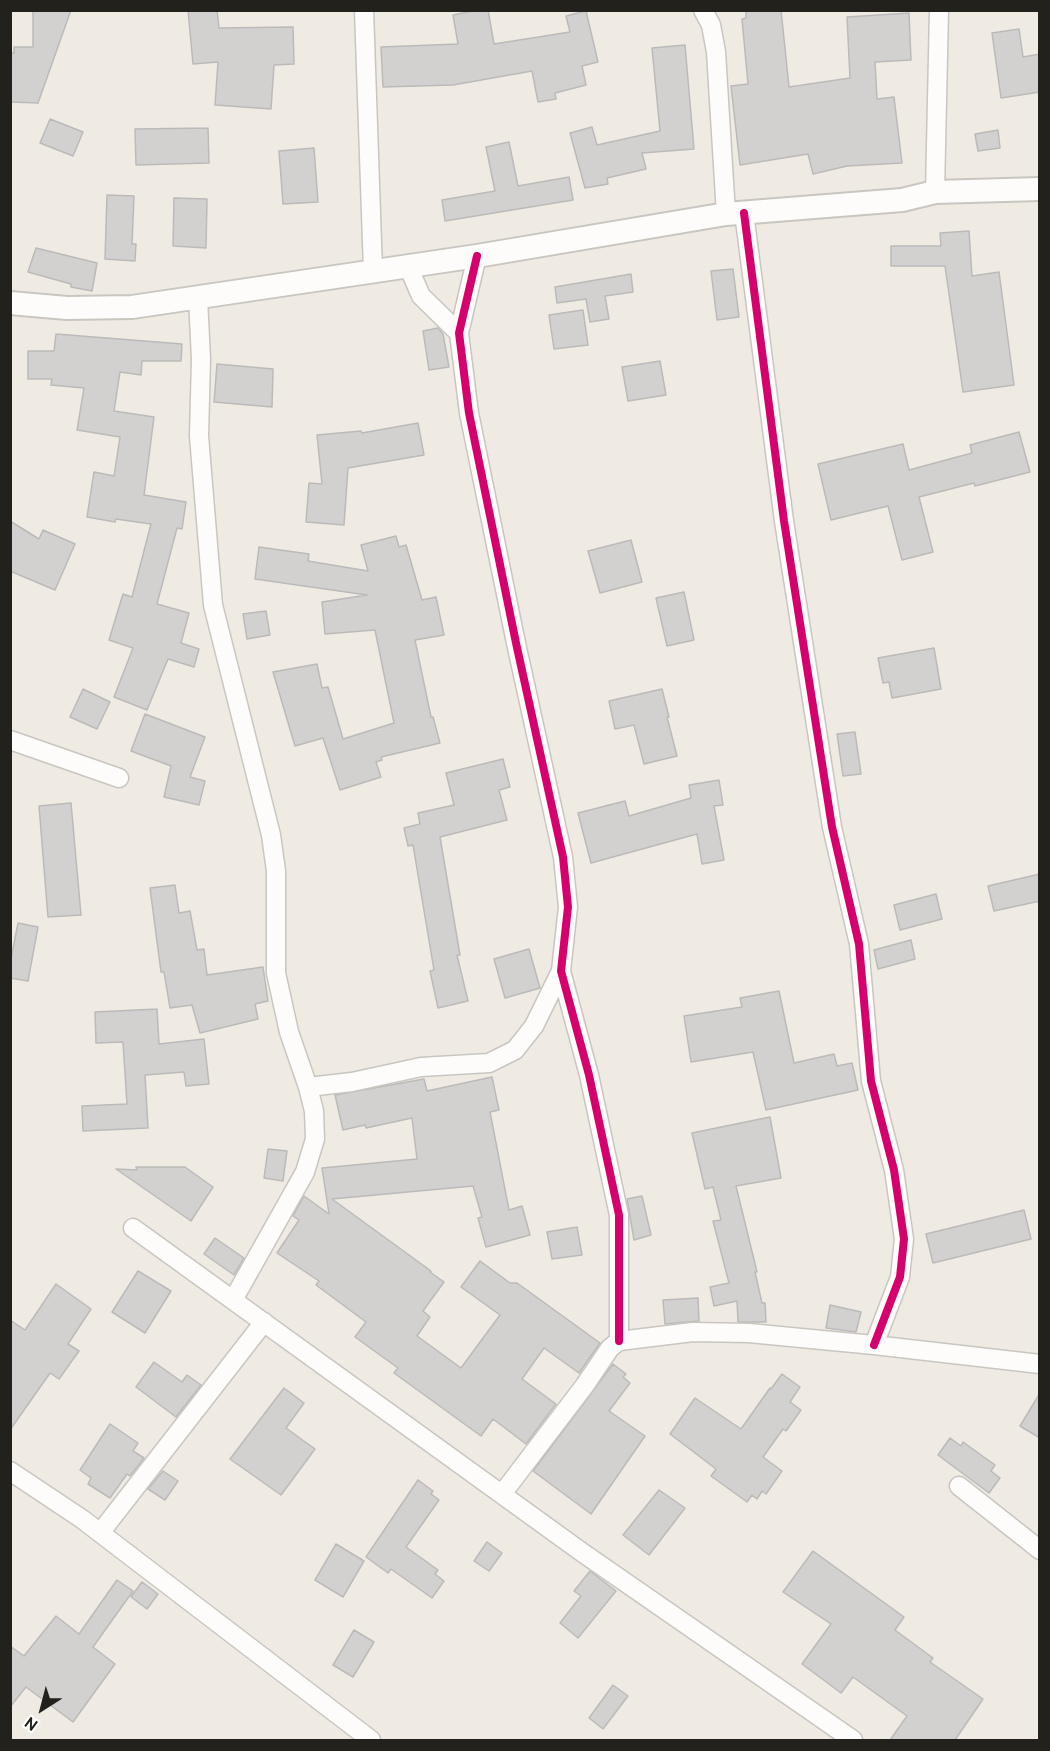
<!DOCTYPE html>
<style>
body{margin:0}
#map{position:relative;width:1050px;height:1751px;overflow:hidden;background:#efebe3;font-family:Cabin,sans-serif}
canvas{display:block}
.frame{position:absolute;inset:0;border:12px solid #23211b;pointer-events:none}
.north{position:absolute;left:12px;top:1679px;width:60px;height:60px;-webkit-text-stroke:4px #fff;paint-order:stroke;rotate:216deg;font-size:16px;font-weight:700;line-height:24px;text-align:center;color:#23211b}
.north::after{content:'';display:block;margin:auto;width:21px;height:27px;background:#23211b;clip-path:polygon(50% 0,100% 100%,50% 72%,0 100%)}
</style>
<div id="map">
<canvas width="1050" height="1751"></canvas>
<div class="frame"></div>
<div class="north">N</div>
</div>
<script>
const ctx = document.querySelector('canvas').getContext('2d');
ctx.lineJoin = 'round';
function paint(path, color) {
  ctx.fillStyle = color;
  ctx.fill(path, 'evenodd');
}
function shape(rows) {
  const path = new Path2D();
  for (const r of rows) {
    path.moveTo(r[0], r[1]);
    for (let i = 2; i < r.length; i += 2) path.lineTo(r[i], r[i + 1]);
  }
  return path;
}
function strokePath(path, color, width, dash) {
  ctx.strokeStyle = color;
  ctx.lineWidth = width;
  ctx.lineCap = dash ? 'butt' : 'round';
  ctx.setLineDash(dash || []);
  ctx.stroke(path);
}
const building = shape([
 [33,10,71,10,38,103,10,102,10,53,14,53,14,47,33,47,33,10],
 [188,10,217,10,219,28,293,27,294,64,274,65,271,109,215,105,218,62,193,64,188,10],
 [478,10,488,10,494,44,570,32,566,16,586,11,598,62,582,66,586,85,555,93,556,99,538,102,532,71,453,85,383,87,381,47,458,44,453,15,478,10],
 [746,10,781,10,789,87,850,78,847,17,909,13,911,60,875,62,877,99,894,97,902,163,847,166,813,174,808,154,740,165,731,86,748,84,742,19,746,18,746,10],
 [1019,29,1023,57,1040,54,1040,92,1001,98,992,33,1019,29],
 [685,45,694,149,642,153,646,169,607,178,608,184,585,188,570,133,592,127,597,145,660,131,652,48,685,45],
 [50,119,83,132,73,156,40,143,50,119],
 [208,128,209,163,136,165,135,129,208,128],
 [998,130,1000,148,978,151,975,134,998,130],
 [509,142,518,186,569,177,573,200,445,221,442,200,495,191,486,147,509,142],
 [314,148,318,202,283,204,279,151,314,148],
 [107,195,134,196,132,244,136,244,135,261,105,259,107,195],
 [174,198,207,199,206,248,173,246,174,198],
 [969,231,972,276,999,272,1014,385,963,392,945,266,891,266,891,246,941,246,940,233,969,231],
 [36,248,97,263,92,291,71,287,71,284,28,272,36,248],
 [733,269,739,317,717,320,711,271,733,269],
 [631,274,633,292,605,296,609,319,590,322,586,299,557,303,555,287,631,274],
 [583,310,588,345,554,349,549,315,583,310],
 [438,328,443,334,449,367,429,370,423,331,438,328],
 [56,334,182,344,181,361,142,361,141,375,120,372,114,411,154,417,144,495,186,502,182,529,177,528,157,604,189,613,181,643,199,649,194,667,168,659,147,710,114,697,133,648,109,640,123,594,132,597,151,524,116,519,115,522,87,517,94,472,114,476,120,437,77,430,84,388,51,385,52,379,28,379,28,351,54,351,56,334],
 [660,361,666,395,628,401,622,367,660,361],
 [217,364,273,369,272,407,214,402,217,364],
 [418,423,424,455,348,468,344,525,306,522,309,483,322,484,317,435,361,431,362,433,418,423],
 [1019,432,1030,472,975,486,974,483,919,497,933,552,902,560,888,506,831,520,818,464,903,444,909,470,972,453,970,445,1019,432],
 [10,521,39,539,43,530,75,544,55,590,10,571,10,521],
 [396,536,399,547,406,545,422,600,436,597,444,635,415,640,431,717,433,717,440,743,381,757,382,760,376,762,381,777,340,790,323,738,295,746,273,672,317,664,322,688,328,687,343,739,394,723,375,630,325,634,322,602,367,595,255,579,259,547,309,554,308,561,368,571,361,545,396,536],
 [631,540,642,582,600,593,588,551,631,540],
 [684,592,694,640,667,646,656,598,684,592],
 [266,611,270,635,247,639,243,614,266,611],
 [934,648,941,689,892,698,889,682,883,683,878,658,934,648],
 [83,689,110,702,97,729,70,717,83,689],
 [662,689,669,717,667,717,677,756,644,764,634,725,615,729,609,701,662,689],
 [145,714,205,737,190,777,205,781,199,805,164,797,171,766,131,751,145,714],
 [855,732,861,774,843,776,837,734,855,732],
 [503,759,510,787,499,790,507,820,440,837,460,955,457,955,468,1001,438,1008,430,971,434,970,413,845,408,846,404,828,420,824,418,813,454,805,446,773,503,759],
 [719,780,723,805,714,806,724,860,702,864,697,834,591,863,578,813,625,801,629,816,691,798,689,785,719,780],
 [71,803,81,915,48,917,39,806,71,803],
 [1040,874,1040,901,994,911,988,886,1040,874],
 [175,885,179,913,190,911,197,950,204,949,207,975,263,967,268,1001,255,1004,258,1019,200,1033,192,1005,170,1008,164,972,161,972,150,888,175,885],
 [936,894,942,919,900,930,894,905,936,894],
 [18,923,38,927,28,981,10,978,10,964,18,923],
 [911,940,915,959,878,969,874,950,911,940],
 [529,949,540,988,505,998,494,959,529,949],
 [779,991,794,1063,834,1054,837,1066,852,1063,858,1090,766,1110,753,1052,691,1062,684,1016,742,1007,740,998,779,991],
 [157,1009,159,1044,204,1039,209,1084,186,1086,184,1072,145,1075,148,1128,83,1131,82,1106,127,1104,123,1042,96,1043,95,1012,157,1009],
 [492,1077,499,1110,490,1112,509,1210,522,1206,530,1235,486,1247,478,1218,482,1217,473,1186,332,1199,431,1271,430,1272,444,1282,423,1311,430,1317,417,1336,461,1368,500,1315,461,1287,480,1261,510,1283,517,1283,600,1343,579,1373,544,1348,522,1379,556,1404,526,1444,493,1419,481,1436,394,1373,398,1368,355,1337,366,1322,316,1285,319,1281,277,1253,299,1220,293,1216,304,1196,329,1214,322,1168,417,1159,412,1118,366,1128,365,1125,343,1130,335,1095,424,1079,427,1091,492,1077],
 [770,1117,781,1178,736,1186,757,1272,755,1272,762,1303,765,1303,766,1322,738,1322,737,1301,714,1306,710,1287,729,1283,713,1221,721,1220,713,1187,705,1189,692,1133,770,1117],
 [268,1149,287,1151,283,1181,264,1178,268,1149],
 [136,1167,185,1167,213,1187,191,1221,116,1169,137,1170,136,1167],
 [642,1196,651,1235,634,1240,627,1199,642,1196],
 [1024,1210,1031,1239,933,1263,926,1234,1024,1210],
 [577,1227,582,1255,552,1259,547,1232,577,1227],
 [215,1238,244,1258,234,1275,204,1254,215,1238],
 [138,1271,171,1291,145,1333,112,1312,138,1271],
 [56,1284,91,1309,68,1344,79,1351,59,1379,50,1373,10,1430,10,1320,25,1330,56,1284],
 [698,1298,699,1321,665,1324,663,1300,698,1298],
 [830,1305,861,1312,856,1332,826,1328,830,1305],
 [154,1362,182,1382,187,1375,201,1385,176,1417,136,1387,154,1362],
 [613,1364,626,1374,623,1377,630,1383,609,1411,645,1436,591,1514,533,1471,613,1364],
 [782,1374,800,1387,790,1402,801,1410,786,1431,783,1429,763,1457,782,1471,766,1494,762,1491,757,1499,752,1495,747,1502,711,1476,716,1469,670,1434,695,1398,741,1429,770,1388,771,1389,782,1374],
 [284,1388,304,1403,286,1428,315,1449,281,1495,230,1459,284,1388],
 [1040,1393,1040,1438,1020,1426,1040,1393],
 [110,1424,138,1443,133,1451,144,1458,130,1476,127,1474,110,1498,88,1484,91,1478,80,1470,110,1424],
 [950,1438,961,1446,963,1442,995,1465,991,1471,1000,1478,989,1493,938,1455,950,1438],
 [163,1471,178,1481,165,1500,148,1489,163,1471],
 [418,1480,433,1491,431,1494,439,1500,406,1547,438,1570,435,1574,444,1581,432,1598,391,1569,388,1573,366,1557,418,1480],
 [659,1490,685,1508,649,1555,623,1535,659,1490],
 [487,1542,502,1553,489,1571,474,1561,487,1542],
 [336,1544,364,1561,343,1597,315,1580,336,1544],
 [813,1551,904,1617,895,1630,933,1658,930,1662,983,1699,955,1740,890,1740,907,1716,853,1677,841,1693,802,1664,831,1624,783,1592,813,1551],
 [590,1571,616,1591,578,1638,560,1623,581,1596,574,1591,590,1571],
 [117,1580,133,1591,93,1647,115,1664,73,1722,26,1687,10,1707,10,1646,24,1656,56,1616,79,1634,117,1580],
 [142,1582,158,1594,147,1609,131,1597,142,1582],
 [354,1630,374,1642,353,1677,333,1665,354,1630],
 [613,1685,628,1696,603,1729,589,1718,613,1685]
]);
const minor = shape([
 [364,10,373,271],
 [703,10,711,25,716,52,726,214],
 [935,192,939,10],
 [744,213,784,521,832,827,859,944,871,1081,894,1170,904,1239,900,1277,874,1345],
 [477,256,459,333,469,413,516,643,563,857,568,907,561,971,589,1075,619,1215,619,1341],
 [408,266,421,296,459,333],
 [198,298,201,359,199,436,213,605,271,835,276,871,276,973,289,1032,308,1087,314,1111,315,1139,305,1172,233,1300],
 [10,740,119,778],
 [308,1087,352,1082,421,1067,489,1063,515,1050,534,1026,561,971],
 [133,1228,583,1553,853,1740],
 [10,1471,82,1519,371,1740],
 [959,1486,1040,1550],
 [502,1494,585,1385,610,1348,619,1341,693,1332,749,1333,874,1345,1040,1364],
 [100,1533,264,1322]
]);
const tertiary = shape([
 [10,303,67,308,132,307,477,256,726,214,902,200,935,192,1040,189]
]);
const cycleway = shape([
 [744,213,784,521,832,827,859,944,871,1081,894,1170,904,1239,900,1277,874,1345],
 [477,256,459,333,469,413,516,643,563,857,568,907,561,971,589,1075,619,1215,619,1341]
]);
paint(building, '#d3d1d0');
strokePath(building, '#bcbab9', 1.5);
strokePath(minor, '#c9c6c0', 21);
strokePath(tertiary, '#c9c6c0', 26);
strokePath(minor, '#fdfcfb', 18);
strokePath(tertiary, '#fdfcfb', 22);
strokePath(cycleway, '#d6006c', 8);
</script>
